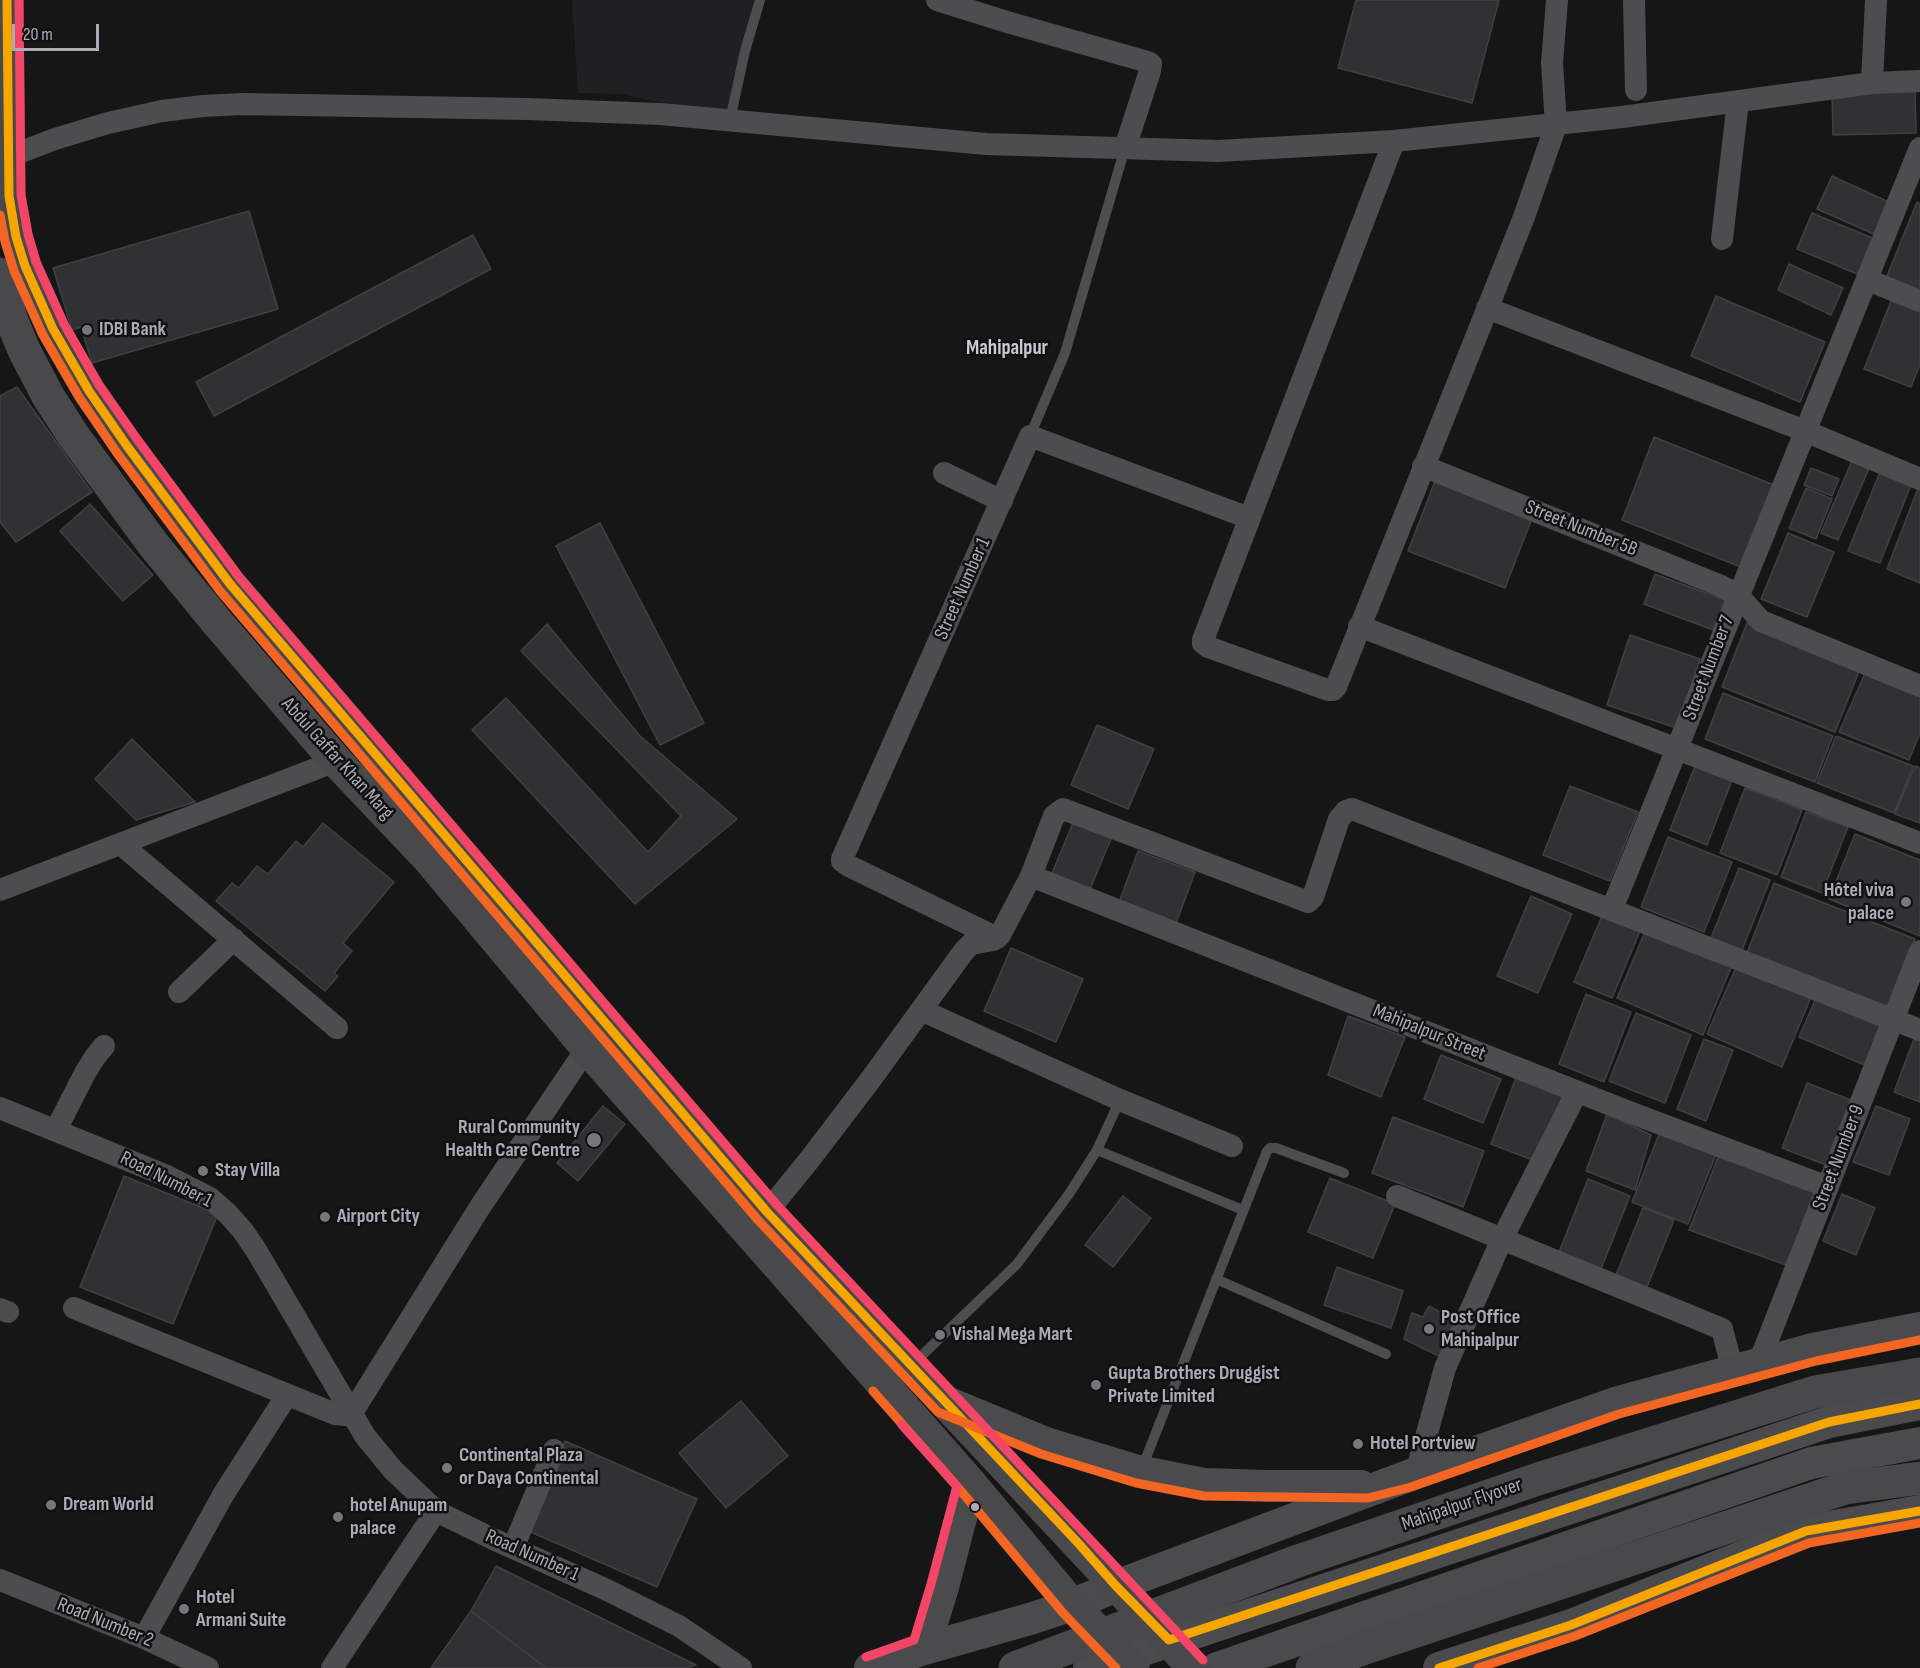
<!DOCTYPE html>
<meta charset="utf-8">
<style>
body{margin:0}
#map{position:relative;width:1920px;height:1668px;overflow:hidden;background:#161616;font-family:"Sofia Sans Condensed",sans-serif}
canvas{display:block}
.scale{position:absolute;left:12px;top:24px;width:87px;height:27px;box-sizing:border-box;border:3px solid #a9acb5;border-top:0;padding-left:8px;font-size:18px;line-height:21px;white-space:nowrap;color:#a9acb5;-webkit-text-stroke:4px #111012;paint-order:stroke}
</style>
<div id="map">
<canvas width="1920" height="1668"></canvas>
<div class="scale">20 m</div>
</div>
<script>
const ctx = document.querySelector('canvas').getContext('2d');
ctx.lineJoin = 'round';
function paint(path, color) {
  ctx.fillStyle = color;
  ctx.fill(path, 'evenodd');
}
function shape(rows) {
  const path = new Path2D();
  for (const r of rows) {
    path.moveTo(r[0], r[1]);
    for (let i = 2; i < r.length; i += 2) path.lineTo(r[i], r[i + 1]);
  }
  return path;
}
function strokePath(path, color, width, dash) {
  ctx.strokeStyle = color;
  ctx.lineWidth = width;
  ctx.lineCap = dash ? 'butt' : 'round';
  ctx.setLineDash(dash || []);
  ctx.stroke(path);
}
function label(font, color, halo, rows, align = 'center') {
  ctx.font = font + ' "Sofia Sans Condensed",sans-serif';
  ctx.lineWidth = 5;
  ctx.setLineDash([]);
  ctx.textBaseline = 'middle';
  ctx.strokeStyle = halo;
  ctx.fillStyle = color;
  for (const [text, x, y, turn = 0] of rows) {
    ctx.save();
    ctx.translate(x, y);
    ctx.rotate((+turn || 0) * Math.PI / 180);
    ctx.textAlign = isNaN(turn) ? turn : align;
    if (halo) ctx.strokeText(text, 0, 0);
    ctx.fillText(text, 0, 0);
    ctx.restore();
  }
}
const built = shape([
 [572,0,756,0,726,116,620,94,578,93]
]);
const building = shape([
 [1356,0,1499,0,1472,103,1338,68,1356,0],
 [1915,90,1916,133,1833,135,1832,92,1915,90],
 [1832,176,1891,203,1876,235,1817,209,1832,176],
 [1917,202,1920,204,1920,297,1884,283,1917,202],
 [249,211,278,309,92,363,81,327,72,330,53,268,249,211],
 [1812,213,1877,240,1862,276,1797,249,1812,213],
 [473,235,491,269,214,416,196,382,473,235],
 [1789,264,1843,288,1831,315,1778,290,1789,264],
 [1716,296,1825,342,1800,402,1691,356,1716,296],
 [1893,296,1920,306,1920,364,1911,387,1864,369,1893,296],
 [17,387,92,492,16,542,0,522,0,396,17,387],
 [1654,437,1774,485,1741,567,1622,520,1654,437],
 [1854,456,1871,464,1838,540,1821,533,1854,456],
 [1882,467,1913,480,1880,563,1848,551,1882,467],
 [1811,468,1839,479,1832,496,1804,485,1811,468],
 [1435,481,1532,518,1505,588,1408,551,1435,481],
 [1920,483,1920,583,1887,569,1920,483],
 [1806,488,1832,499,1816,539,1789,528,1806,488],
 [90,504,153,575,123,601,60,531,90,504],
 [600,523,704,723,660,745,556,546,600,523],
 [1788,533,1834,552,1807,617,1761,599,1788,533],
 [1655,574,1725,600,1713,630,1644,604,1655,574],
 [1747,623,1860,669,1835,732,1722,687,1747,623],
 [547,624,640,736,737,819,635,904,472,730,506,698,648,852,681,816,521,651,547,624],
 [1630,635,1700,659,1677,728,1607,705,1630,635],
 [1866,671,1920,694,1920,733,1909,760,1839,732,1866,671],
 [1723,693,1833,736,1815,782,1705,739,1723,693],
 [1097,725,1154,749,1128,809,1071,785,1097,725],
 [1836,736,1913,766,1894,813,1817,783,1836,736],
 [132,739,195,802,136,820,95,779,132,739],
 [1695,766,1732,780,1707,845,1670,830,1695,766],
 [1915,766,1920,768,1920,823,1895,814,1915,766],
 [1570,786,1638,812,1610,881,1543,855,1570,786],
 [1745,788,1802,810,1777,875,1720,853,1745,788],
 [1806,812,1848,827,1822,893,1781,877,1806,812],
 [1075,818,1113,834,1088,894,1050,878,1075,818],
 [323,823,394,882,343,943,352,951,334,973,338,976,325,991,216,901,232,883,239,888,257,866,268,874,296,841,303,847,323,823],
 [1855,834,1920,860,1920,936,1829,899,1855,834],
 [1668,837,1732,862,1704,932,1641,907,1668,837],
 [1138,851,1195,872,1175,926,1118,905,1138,851],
 [1739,868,1770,880,1742,950,1711,938,1739,868],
 [1774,883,1915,939,1887,1009,1747,953,1774,883],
 [1531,896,1572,914,1538,993,1497,976,1531,896],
 [1605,909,1643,924,1612,998,1574,982,1605,909],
 [1647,927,1733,963,1703,1035,1617,998,1647,927],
 [1011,948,1083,979,1056,1042,984,1011,1011,948],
 [1737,965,1811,997,1782,1067,1707,1034,1737,965],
 [1586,994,1631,1012,1604,1082,1559,1064,1586,994],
 [1816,998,1883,1028,1867,1066,1799,1037,1816,998],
 [1636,1013,1691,1035,1665,1103,1609,1081,1636,1013],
 [1348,1016,1405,1037,1381,1097,1328,1075,1348,1016],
 [1704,1039,1733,1050,1706,1121,1677,1109,1704,1039],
 [1914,1039,1920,1041,1920,1102,1894,1092,1914,1039],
 [1441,1055,1501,1079,1483,1123,1424,1099,1441,1055],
 [1517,1075,1564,1092,1538,1162,1491,1144,1517,1075],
 [1807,1083,1851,1100,1826,1165,1782,1148,1807,1083],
 [603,1106,625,1124,578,1181,557,1163,603,1106],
 [1876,1106,1910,1119,1889,1175,1853,1162,1876,1106],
 [1607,1114,1651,1135,1635,1190,1586,1171,1607,1114],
 [1393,1117,1484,1151,1463,1207,1372,1173,1393,1117],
 [1661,1129,1717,1152,1688,1224,1632,1202,1661,1129],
 [1719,1155,1816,1191,1786,1265,1689,1230,1719,1155],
 [124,1176,218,1214,173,1324,80,1287,124,1176],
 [1330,1178,1395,1204,1373,1258,1308,1232,1330,1178],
 [1588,1179,1630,1196,1601,1269,1559,1252,1588,1179],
 [1842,1194,1875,1208,1856,1255,1823,1241,1842,1194],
 [1123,1196,1151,1218,1113,1267,1085,1245,1123,1196],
 [1643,1208,1674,1220,1645,1292,1614,1280,1643,1208],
 [1337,1267,1403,1291,1391,1328,1324,1305,1337,1267],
 [1429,1306,1454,1320,1443,1358,1404,1339,1412,1313,1423,1317,1429,1306],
 [741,1401,788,1456,726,1508,679,1453,741,1401],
 [565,1441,697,1499,657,1587,526,1530,565,1441],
 [496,1566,696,1665,687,1668,546,1668,471,1611,496,1566],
 [471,1611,546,1668,431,1668,471,1611]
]);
const lane = shape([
 [730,120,745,51,760,0],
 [1030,436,1065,353,1125,148],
 [1097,1150,1243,1210],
 [1216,1279,1386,1354],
 [914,1363,1017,1264,1069,1194,1097,1150,1120,1100],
 [1142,1468,1267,1151,1270,1148,1276,1148,1344,1173]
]);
const street = shape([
 [937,0,1007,22,1148,62,1151,64,1150,71,1125,148],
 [1634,0,1636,90],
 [1872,83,1876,0],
 [1394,141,1203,640,1203,643,1208,647,1328,690,1333,690,1336,687,1524,217,1556,125,1552,63,1557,0],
 [8,157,55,139,108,123,162,111,203,106,243,104,527,109,660,114,986,144,1218,151,1394,141,1622,117,1872,83,1920,81],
 [1722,239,1738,101],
 [1868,280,1920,301],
 [1487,308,1805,431,1920,479],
 [1423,466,1721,586,1738,595,1761,621,1920,686],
 [944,473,1002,501],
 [1359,626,1920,843],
 [122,845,337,1028],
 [1031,876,1629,1112,1828,1187],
 [0,890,336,761],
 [1612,909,1920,148],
 [997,938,849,866,842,861,842,859,1030,436,1249,518],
 [179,992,234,939],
 [921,1010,1120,1100,1232,1146],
 [0,1108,167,1176,210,1198,228,1214,243,1231,256,1250,365,1436,393,1470,436,1511,493,1539,607,1590,679,1626,741,1668],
 [56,1130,85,1073,95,1057,104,1046],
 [1397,1196,1722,1329,1733,1371],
 [767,1212,810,1159,871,1079,964,951,971,944,993,940,1000,935,1031,876,1054,816,1063,809,1308,902,1313,897,1339,819,1346,811,1352,809,1920,1030],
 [74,1308,335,1414,346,1415,355,1408,480,1207,587,1048],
 [0,1309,8,1312],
 [1758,1365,1920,951],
 [1416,1473,1445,1368,1502,1239,1577,1092],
 [513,1548,554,1450],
 [0,1580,144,1638,208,1668],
 [144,1638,223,1495,287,1395],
 [332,1668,436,1511]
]);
const secondary = shape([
 [944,1401,1046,1443,1138,1471,1204,1484,1267,1486,1361,1486],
 [924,1649,943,1587,970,1483],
 [870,1668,924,1649,1033,1618,1072,1605,1116,1586,1416,1473,1615,1403,1813,1349,1920,1328],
 [1089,1668,1829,1422,1920,1404],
 [1217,1668,1811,1463,1920,1443],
 [1439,1668,1571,1625,1806,1531,1920,1511]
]);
const primary = shape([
 [7,0,9,196,16,237,25,266,53,329,89,391,127,446,230,584,767,1212,1194,1668],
 [0,274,3,292,12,321,24,350,48,396,73,435,153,544,216,621,336,761,428,858,587,1048,970,1483,1072,1605,1133,1668]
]);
const highway = shape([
 [1312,1668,1365,1648,1845,1488,1920,1478]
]);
const highwayBridge = shape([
 [1015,1668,1298,1561,1538,1479,1815,1392,1920,1374]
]);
const bus1 = shape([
 [7,0,9,196,16,237,25,266,53,329,89,391,127,446,230,584,767,1212,1079,1544,1116,1586,1169,1640,1829,1422,1920,1404],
 [1439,1668,1571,1625,1806,1531,1920,1511]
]);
const bus2 = shape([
 [0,215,5,241,14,271,43,335,79,397,117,453,220,591,758,1220,938,1412,1041,1454,1136,1483,1204,1496,1368,1498,1411,1487,1619,1414,1816,1361,1920,1340],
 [873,1391,961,1491,1063,1613,1116,1668],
 [1478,1668,1575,1636,1809,1543,1920,1523]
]);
const bus3 = shape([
 [19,0,21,195,28,234,36,262,64,324,99,385,137,439,239,577,776,1204,1203,1660],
 [866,1657,914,1640,931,1584,957,1486,902,1425]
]);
const markers = [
 [87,330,6,"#76787d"],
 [1906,902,6,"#76787d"],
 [594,1140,8,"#76787d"],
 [203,1171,6,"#76787d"],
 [325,1217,6,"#76787d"],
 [1429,1329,6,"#76787d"],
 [940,1335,6,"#76787d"],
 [1096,1385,6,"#76787d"],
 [1358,1444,6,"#76787d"],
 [447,1468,6,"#76787d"],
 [51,1505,6,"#76787d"],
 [975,1507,5,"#a9acb5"],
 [338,1517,6,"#76787d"],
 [184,1609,6,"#76787d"]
];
const poiNames = [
 ["IDBI Bank",99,330],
 ["Hôtel viva",1894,891,"right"],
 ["palace",1894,914,"right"],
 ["Rural Community",580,1128,"right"],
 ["Health Care Centre",580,1151,"right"],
 ["Stay Villa",215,1171],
 ["Airport City",337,1217],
 ["Post Office",1441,1318],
 ["Mahipalpur",1441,1341],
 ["Vishal Mega Mart",952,1335],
 ["Gupta Brothers Druggist",1108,1374],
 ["Private Limited",1108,1397],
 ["Hotel Portview",1370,1444],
 ["Continental Plaza",459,1456],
 ["or Daya Continental",459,1479],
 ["Dream World",63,1505],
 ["hotel Anupam",350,1506],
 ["palace",350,1529],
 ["Hotel",196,1598],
 ["Armani Suite",196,1621]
];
const streetNames = [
 ["Street Number 5B",1581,529,22],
 ["Street Number 1",963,589,-66],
 ["Street Number 7",1709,668,-69],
 ["Abdul Gaffar Khan Marg",337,759,48],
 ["Mahipalpur Street",1429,1033,22],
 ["Street Number 9",1839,1158,-69],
 ["Road Number 1",166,1180,27],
 ["Mahipalpur Flyover",1462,1505,-19],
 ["Road Number 1",532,1556,24],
 ["Road Number 2",105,1623,22]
];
const neighbourhoodNames = [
 ["Mahipalpur",1007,349]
];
paint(built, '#202022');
paint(building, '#303132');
strokePath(building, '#3f4042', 1.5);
strokePath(lane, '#4c4d4f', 10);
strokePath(street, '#4c4d4f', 22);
strokePath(secondary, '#4b4b4d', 32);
strokePath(primary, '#49494c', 33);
strokePath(highway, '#49494c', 33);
strokePath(highwayBridge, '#49494c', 33);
strokePath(bus1, '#f7a600', 9);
strokePath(bus2, '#f26522', 9);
strokePath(bus3, '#f34667', 9);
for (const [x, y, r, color] of markers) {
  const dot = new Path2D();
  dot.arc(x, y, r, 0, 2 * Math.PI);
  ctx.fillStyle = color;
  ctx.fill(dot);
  strokePath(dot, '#111012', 2);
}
label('bold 20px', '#a9acb5', '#111012', poiNames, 'left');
label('20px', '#a9acb5', '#111012', streetNames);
label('bold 21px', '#c9cbd2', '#111012', neighbourhoodNames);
</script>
